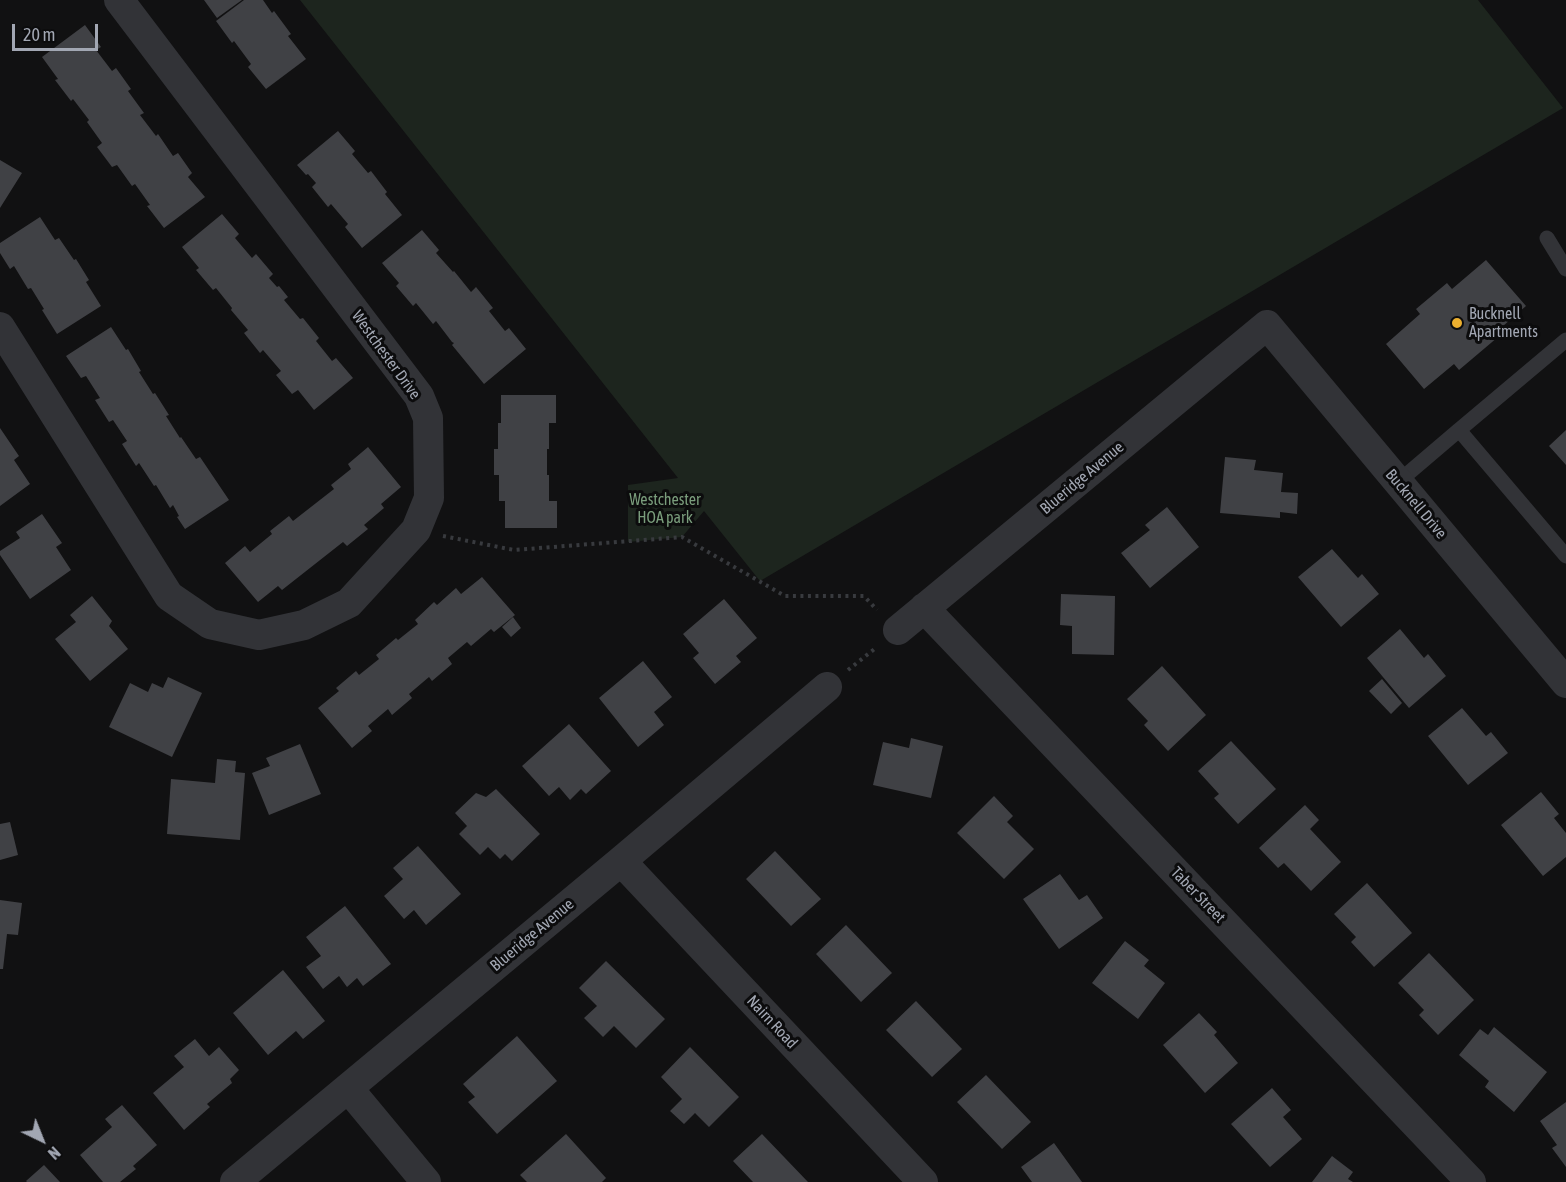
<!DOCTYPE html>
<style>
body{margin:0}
#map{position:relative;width:1566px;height:1182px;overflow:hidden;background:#111112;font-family:"Asap Condensed",sans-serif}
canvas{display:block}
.north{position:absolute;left:12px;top:1110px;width:60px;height:60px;-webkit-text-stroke:4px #0c0c0d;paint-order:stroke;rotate:137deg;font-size:16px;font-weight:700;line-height:24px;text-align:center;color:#a2a7b3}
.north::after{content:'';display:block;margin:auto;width:21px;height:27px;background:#a2a7b3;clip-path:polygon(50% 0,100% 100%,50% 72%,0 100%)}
.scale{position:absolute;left:12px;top:24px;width:86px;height:27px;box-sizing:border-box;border:3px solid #a2a7b3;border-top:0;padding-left:8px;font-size:18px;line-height:21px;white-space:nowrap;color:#a2a7b3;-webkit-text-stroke:4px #0c0c0d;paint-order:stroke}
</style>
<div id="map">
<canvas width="1566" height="1182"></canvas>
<div class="north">N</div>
<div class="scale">20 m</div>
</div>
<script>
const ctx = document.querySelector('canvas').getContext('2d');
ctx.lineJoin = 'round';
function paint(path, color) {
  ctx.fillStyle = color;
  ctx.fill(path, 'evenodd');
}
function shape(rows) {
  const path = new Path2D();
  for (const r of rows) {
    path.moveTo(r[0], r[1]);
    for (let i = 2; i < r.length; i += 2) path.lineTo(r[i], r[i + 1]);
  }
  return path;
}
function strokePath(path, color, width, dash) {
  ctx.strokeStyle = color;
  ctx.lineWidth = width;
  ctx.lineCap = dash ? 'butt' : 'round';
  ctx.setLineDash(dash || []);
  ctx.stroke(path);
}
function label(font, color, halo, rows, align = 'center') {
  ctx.font = font + ' "Asap Condensed",sans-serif';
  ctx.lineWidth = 6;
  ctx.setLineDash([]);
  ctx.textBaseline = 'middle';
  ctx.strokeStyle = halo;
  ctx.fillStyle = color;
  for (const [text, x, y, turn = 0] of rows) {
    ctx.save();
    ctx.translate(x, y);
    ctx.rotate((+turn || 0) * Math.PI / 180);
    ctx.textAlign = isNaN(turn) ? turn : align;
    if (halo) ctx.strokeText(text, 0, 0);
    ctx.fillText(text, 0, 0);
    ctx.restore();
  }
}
const green = shape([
 [300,0,1478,0,1563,108,760,581,704,511,682,537,628,542,628,485,678,478]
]);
const building = shape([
 [204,0,242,0,217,18],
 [244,0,263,0,272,13,274,11,291,34,288,36,306,59,266,89,248,67,251,64,234,41,232,43,216,21],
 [85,25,101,47,96,50,112,71,116,68,131,89,128,91,144,113,140,115,156,136,158,134,173,156,178,153,192,173,188,177,205,197,164,228,147,206,150,205,135,184,132,186,117,165,112,167,97,147,102,143,87,122,89,120,73,99,71,101,55,80,58,79,42,57],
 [338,131,355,151,352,154,368,173,371,171,387,192,385,194,402,215,362,248,345,227,348,224,331,204,328,207,312,187,316,183,308,174,306,175,297,165],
 [0,160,22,173,0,208],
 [222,214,239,234,235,238,252,258,256,254,273,274,269,278,277,287,279,286,288,297,284,300,300,319,303,318,319,338,316,341,332,361,336,358,353,378,314,410,298,390,292,394,276,375,281,371,263,350,260,353,244,333,248,330,231,310,232,308,216,288,213,290,196,270,199,268,182,247],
 [40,217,55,240,59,238,74,260,76,259,89,280,86,282,101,306,57,334,42,310,44,309,31,288,28,289,14,266,10,269,0,253,0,243],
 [422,230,439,250,436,253,453,272,454,271,471,292,476,287,493,308,489,311,505,331,509,328,526,349,484,384,452,345,454,343,452,342,436,321,433,324,416,303,413,306,396,286,399,283,382,263],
 [1486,260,1526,306,1495,333,1498,337,1459,370,1454,364,1424,389,1386,344,1420,314,1416,309,1447,283,1452,289],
 [111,327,126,350,128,349,141,371,139,372,153,394,155,393,169,415,166,416,180,438,181,437,196,459,200,457,229,500,185,529,177,517,179,516,173,505,170,508,156,485,154,486,139,463,136,466,122,444,127,441,113,420,109,422,95,400,100,398,86,376,81,378,66,356],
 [501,395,556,395,556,423,549,423,549,449,547,449,547,475,549,475,549,501,557,501,557,528,505,528,505,501,499,501,499,475,494,475,494,449,498,449,498,423,501,423],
 [0,428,19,456,14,460,30,484,0,506],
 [1566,430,1566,465,1549,446],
 [368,447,401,487,381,504,384,508,364,525,368,529,347,546,343,542,282,590,278,586,258,602,225,563,245,546,250,552,272,534,270,531,289,516,293,521,334,489,331,485,351,469,348,464],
 [1225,457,1256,460,1254,470,1283,473,1281,492,1298,493,1297,514,1280,512,1280,518,1220,513],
 [1167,507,1199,547,1150,588,1121,553,1150,530,1145,525],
 [42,514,62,543,56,547,71,570,30,599,0,555,0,551,20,538,16,532],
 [1332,549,1358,578,1362,574,1379,594,1341,627,1298,577],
 [482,577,515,615,494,632,491,629,471,646,467,642,448,658,452,664,432,681,429,677,409,694,412,698,392,715,388,709,368,726,372,731,352,748,318,708,339,691,336,688,356,671,359,675,379,659,376,655,396,638,398,640,418,624,415,620,434,602,437,605,456,588,461,594],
 [1061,594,1115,596,1114,655,1072,654,1072,626,1060,625],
 [92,596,112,621,109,626,128,649,90,681,55,639,76,622,70,615],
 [724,599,757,638,736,656,741,662,715,684,693,658,699,653,683,634],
 [513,617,521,628,511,637,502,627],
 [1400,629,1424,658,1428,654,1446,676,1409,708,1367,658],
 [643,661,672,697,654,712,664,725,638,747,599,698],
 [1162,666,1206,715,1168,751,1144,725,1148,721,1127,699],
 [168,677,202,693,172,757,109,727,130,683,148,692,152,683,163,688],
 [1382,679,1402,703,1391,714,1369,691],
 [1462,708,1486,736,1491,732,1508,753,1468,785,1428,736],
 [569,724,611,771,586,794,581,789,570,800,559,787,549,796,522,766],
 [911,738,943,746,931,798,873,785,883,742,909,748],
 [1231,741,1276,789,1238,824,1214,798,1219,794,1198,771],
 [300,744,321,794,269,815,252,773,270,766,266,758],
 [217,759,236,761,235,772,245,773,240,840,167,834,171,779,215,783],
 [496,789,540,834,512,861,505,854,500,859,488,847,480,855,459,834,467,826,455,813,476,793,486,797],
 [1541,792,1559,814,1554,818,1566,833,1566,857,1543,876,1501,825],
 [994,796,1013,816,1007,822,1034,849,1004,879,957,833],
 [1305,805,1319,820,1310,829,1341,862,1311,891,1284,863,1278,868,1259,848],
 [10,822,18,855,0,860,0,824],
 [418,846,461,894,426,925,414,910,404,919,384,896,403,879,393,868],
 [775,851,821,899,791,926,746,879],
 [1060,874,1079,900,1087,895,1103,918,1059,949,1023,899],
 [1367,883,1412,933,1374,967,1351,942,1356,937,1334,914],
 [0,900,22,903,18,935,7,934,3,969,0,969],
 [345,906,391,964,363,986,357,978,347,987,339,976,323,989,306,967,321,956,306,937],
 [846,925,892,973,861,1002,816,954],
 [1125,941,1149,960,1144,966,1165,983,1138,1019,1092,983],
 [1429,953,1474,1000,1438,1035,1419,1015,1424,1010,1398,983],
 [606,961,665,1019,636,1048,614,1026,603,1037,584,1018,597,1006,579,988],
 [283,970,325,1021,303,1039,296,1031,268,1055,233,1013],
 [916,1001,962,1049,932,1077,886,1030],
 [1199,1013,1217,1032,1214,1035,1238,1063,1205,1093,1163,1045],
 [1494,1027,1547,1072,1514,1112,1485,1087,1489,1081,1459,1055,1480,1029,1488,1035],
 [517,1036,557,1081,497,1134,468,1102,475,1097,463,1084],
 [195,1039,209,1056,219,1047,239,1070,230,1079,232,1083,207,1104,210,1107,184,1130,153,1093,184,1067,174,1056],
 [690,1047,739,1097,709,1127,695,1113,684,1124,670,1111,682,1099,661,1077],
 [986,1075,1031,1122,1002,1149,957,1102],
 [1272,1088,1291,1110,1283,1117,1302,1139,1270,1167,1231,1124],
 [1566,1102,1566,1167,1552,1148,1557,1145,1540,1121],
 [122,1105,157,1145,133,1166,136,1169,120,1182,103,1182,80,1155,112,1127,105,1119],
 [566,1134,606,1178,602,1182,527,1182,520,1175],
 [762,1134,808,1182,753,1182,733,1161],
 [1054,1143,1082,1182,1032,1182,1021,1167],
 [1332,1156,1353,1172,1348,1179,1353,1182,1312,1182],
 [44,1165,60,1182,27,1182,26,1181]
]);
const path = shape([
 [443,536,514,550,682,537,785,596,864,596,877,610],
 [848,670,877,647]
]);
const service = shape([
 [1547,238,1566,269],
 [1459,430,1566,340],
 [1398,482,1459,430,1566,556]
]);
const minor = shape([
 [0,327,169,596,210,624,259,635,304,625,349,603,416,530,429,498,428,418,419,396,119,0],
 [924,608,1471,1182],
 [898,630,1267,325,1566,683],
 [621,861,923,1182],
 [348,1088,426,1182],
 [235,1182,621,861,827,687]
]);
const markers = [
 [1457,323,6,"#ecaf2f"]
];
const poiNames = [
 ["Bucknell",1469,314],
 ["Apartments",1469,332]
];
const streetNames = [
 ["Westchester Drive",386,355,54],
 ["Blueridge Avenue",1082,478,-40],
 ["Bucknell Drive",1416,504,50],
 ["Taber Street",1198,895,46],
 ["Blueridge Avenue",532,935,-40],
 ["Nairn Road",772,1022,47]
];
const parkNames = [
 ["Westchester",665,500],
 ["HOA park",665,518]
];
paint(green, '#1d251e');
paint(building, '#404145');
strokePath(path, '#383a3e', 4, [3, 4.5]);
strokePath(service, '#323337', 15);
strokePath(minor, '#323337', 30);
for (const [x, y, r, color] of markers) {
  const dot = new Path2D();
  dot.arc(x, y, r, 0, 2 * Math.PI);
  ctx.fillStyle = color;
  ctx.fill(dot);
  strokePath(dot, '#0c0c0d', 2);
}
label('16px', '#a2a7b3', '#0c0c0d', poiNames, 'left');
label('16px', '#a2a7b3', '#0c0c0d', streetNames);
label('16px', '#7a9d7c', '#0c0c0d', parkNames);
</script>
